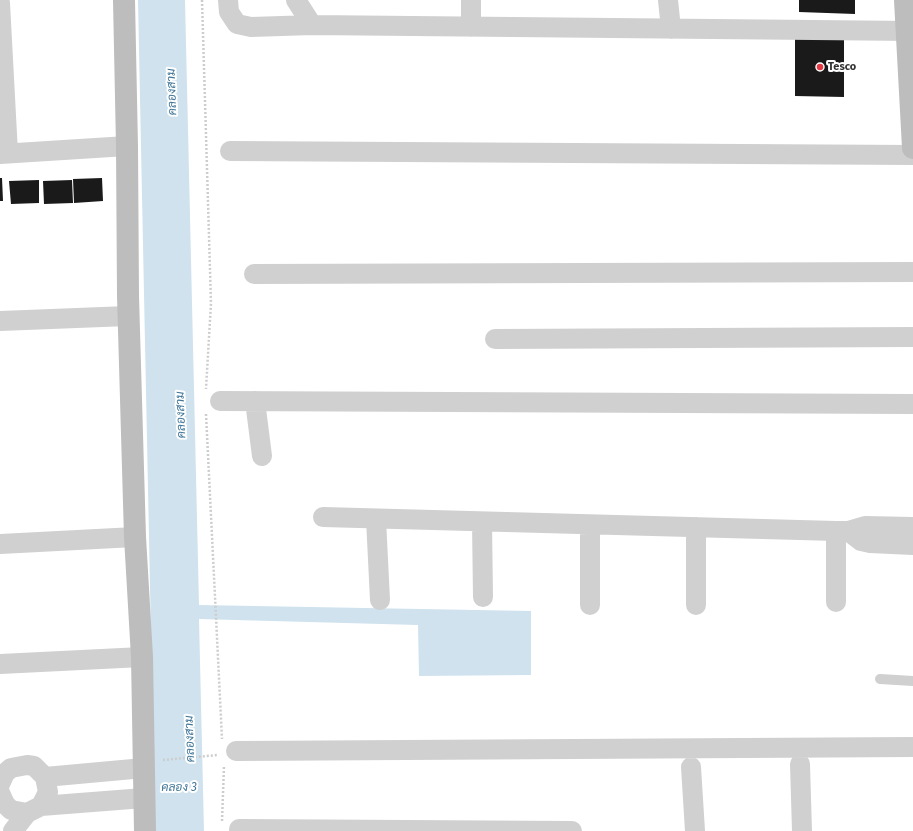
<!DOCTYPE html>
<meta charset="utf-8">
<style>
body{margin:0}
canvas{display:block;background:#fff}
</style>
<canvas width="913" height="831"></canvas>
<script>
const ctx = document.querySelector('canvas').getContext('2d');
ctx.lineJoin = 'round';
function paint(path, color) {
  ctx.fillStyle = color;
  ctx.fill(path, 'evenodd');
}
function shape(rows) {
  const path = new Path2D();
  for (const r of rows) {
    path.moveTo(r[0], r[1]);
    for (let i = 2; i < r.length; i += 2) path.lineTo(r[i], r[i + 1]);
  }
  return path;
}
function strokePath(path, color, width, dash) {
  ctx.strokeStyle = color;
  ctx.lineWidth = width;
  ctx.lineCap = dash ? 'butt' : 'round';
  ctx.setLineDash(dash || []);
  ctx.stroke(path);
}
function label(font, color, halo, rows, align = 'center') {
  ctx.font = font + ' "Fira Sans",Sarabun,sans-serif';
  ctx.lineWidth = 4;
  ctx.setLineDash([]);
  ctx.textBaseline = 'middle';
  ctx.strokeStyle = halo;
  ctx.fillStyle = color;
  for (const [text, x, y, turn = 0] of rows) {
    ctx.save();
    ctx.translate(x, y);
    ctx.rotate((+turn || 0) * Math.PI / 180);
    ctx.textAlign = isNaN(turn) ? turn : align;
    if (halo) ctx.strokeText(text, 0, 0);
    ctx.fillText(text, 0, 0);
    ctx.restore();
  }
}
const water = shape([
 [138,0,185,0,199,605,531,611,531,675,419,676,418,625,199,619,204,831,155,831]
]);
const building = shape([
 [799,0,855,0,855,14,799,12],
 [795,39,844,39,844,97,795,96],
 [0,178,2,178,3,201,0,201],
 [102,178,103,201,74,203,73,179],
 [39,180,39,203,11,204,9,181],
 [72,180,73,203,44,204,43,181]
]);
const path = shape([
 [202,0,211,303,206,389],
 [206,414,222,739],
 [163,760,218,755],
 [222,821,224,766]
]);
const lane = shape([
 [880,679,913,681]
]);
const street = shape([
 [228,0,229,12,237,24,251,27,312,25,913,31],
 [296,0,312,25],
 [471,0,471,27],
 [668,0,671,29],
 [0,3,8,153],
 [230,151,913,155],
 [0,154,127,146],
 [254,274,913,272],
 [0,321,128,316],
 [495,339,913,337],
 [220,401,913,404],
 [255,401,262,456],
 [323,517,836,531,848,531,865,526,913,527],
 [376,519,380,600],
 [482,522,483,597],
 [590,525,590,605],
 [848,531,861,541,870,543,913,545],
 [0,544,135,537],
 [836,602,836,531],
 [696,605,696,527],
 [0,664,142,657],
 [236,751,913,747],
 [800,764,802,831],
 [691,767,695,831],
 [45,777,144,768],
 [0,784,5,773,11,768,27,765,34,766,45,777,48,792,41,806,27,813,11,810,5,804,0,793],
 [41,806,144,798],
 [239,829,572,831],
 [13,831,27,813]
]);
const secondary = shape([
 [124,0,127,146,128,296,135,537,142,657,145,831],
 [905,0,913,148]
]);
const markers = [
 [820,67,4,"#e63946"]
];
const poiNames = [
 ["Tesco",828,67]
];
const waterNames = [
 ["คลองสาม",172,92,-92],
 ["คลองสาม",181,415,-92],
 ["คลองสาม",190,739,-92],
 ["คลอง 3",179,788]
];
paint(water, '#cfe2ee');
paint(building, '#1a1a1a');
strokePath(path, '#cdcdcd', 2.5, [2, 2]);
strokePath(lane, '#d0d0d0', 10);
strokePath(street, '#d0d0d0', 20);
strokePath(secondary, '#bdbdbd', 22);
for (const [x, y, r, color] of markers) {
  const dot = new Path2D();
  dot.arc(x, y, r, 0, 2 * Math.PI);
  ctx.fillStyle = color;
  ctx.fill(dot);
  strokePath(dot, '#fff', 1.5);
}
label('bold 11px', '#333', '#fff', poiNames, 'left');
label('italic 12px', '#3f7597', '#fff', waterNames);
</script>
